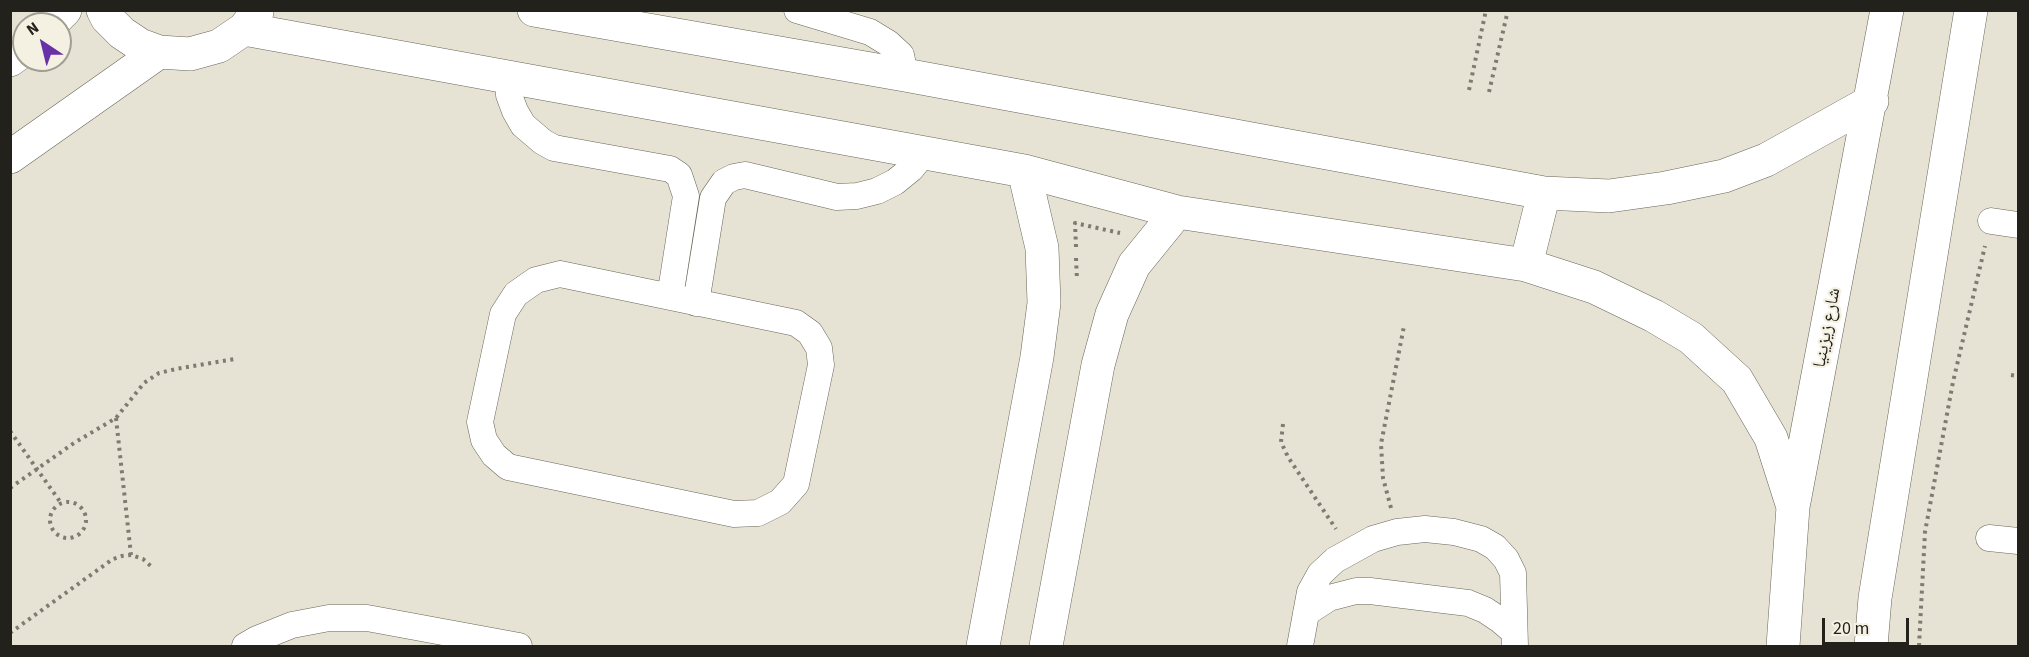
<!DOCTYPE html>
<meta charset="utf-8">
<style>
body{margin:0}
#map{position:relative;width:2029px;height:657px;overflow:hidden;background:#e7e3d4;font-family:"Source Sans 3",sans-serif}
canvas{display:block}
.frame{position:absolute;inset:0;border:12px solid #23211c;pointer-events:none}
.north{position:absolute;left:12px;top:12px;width:60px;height:60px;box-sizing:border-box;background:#f5f1e2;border:2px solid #a19e93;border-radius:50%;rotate:325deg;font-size:16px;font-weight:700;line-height:24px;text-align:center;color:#23211c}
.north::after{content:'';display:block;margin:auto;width:21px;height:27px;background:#6831a7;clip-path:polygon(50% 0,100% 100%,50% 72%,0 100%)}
.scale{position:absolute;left:1822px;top:618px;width:87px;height:27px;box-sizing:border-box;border:3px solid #23211c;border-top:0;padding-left:8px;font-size:18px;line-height:21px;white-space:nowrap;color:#23211c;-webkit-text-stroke:4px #f5f1e2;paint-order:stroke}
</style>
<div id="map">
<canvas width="2029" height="657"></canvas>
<div class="frame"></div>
<div class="north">N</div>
<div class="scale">20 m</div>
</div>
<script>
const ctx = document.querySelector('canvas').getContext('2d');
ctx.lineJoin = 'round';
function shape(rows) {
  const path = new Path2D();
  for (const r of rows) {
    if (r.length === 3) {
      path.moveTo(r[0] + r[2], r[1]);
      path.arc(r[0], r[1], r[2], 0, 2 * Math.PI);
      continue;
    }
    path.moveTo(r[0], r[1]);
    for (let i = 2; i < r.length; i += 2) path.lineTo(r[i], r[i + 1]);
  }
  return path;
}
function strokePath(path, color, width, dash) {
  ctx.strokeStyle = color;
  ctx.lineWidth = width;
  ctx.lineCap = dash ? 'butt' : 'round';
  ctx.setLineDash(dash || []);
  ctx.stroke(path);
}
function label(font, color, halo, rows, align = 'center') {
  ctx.font = font + ' "Source Sans 3","Noto Naskh Arabic",sans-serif';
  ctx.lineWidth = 4.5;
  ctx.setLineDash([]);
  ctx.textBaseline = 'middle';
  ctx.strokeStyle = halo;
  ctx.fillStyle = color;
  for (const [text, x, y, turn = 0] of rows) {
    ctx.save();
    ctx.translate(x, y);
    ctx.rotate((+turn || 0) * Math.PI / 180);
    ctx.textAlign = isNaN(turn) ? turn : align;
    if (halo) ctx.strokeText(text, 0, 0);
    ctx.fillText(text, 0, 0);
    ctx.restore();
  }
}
const path = shape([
 [1469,90,1486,10],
 [1489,92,1508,10],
 [1076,247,1075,223,1120,233],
 [1076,258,1077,280],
 [2011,375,2018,376],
 [116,418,131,555],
 [1283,424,1281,442,1288,457,1336,529],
 [10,431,61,503],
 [10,488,74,443,116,418,144,383,159,373,176,369,235,359],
 [68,520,18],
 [1391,508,1383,478,1381,444,1404,326],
 [10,633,113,559,122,556,131,555,143,559,153,568],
 [1919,646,1925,532,1953,382,1985,246]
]);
const street = shape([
 [797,10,870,32,888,43,901,55,905,75],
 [508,78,509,95,515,111,523,125,543,142,554,148,670,169,679,175,686,196,670,297],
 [1991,221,2018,225],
 [560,274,796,323,810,333,819,348,821,365,796,484,780,502,758,513,734,514,508,467,494,455,484,440,480,422,503,314,516,294,536,280,560,274],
 [696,303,713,198,724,182,734,177,745,175,837,197,857,196,877,191,895,182,911,169,924,153],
 [1989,538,2018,541],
 [1306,613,1329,598,1356,591,1370,591,1468,603,1485,610,1500,620,1514,632],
 [245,646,257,639,292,625,329,618,367,618,519,646],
 [1300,646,1310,592,1320,574,1335,560,1373,539,1397,532,1425,529,1454,532,1481,539,1495,547,1506,559,1513,573,1515,646]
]);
const secondary = shape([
 [103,10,107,18,122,33,140,45,159,52,190,54,219,46,244,29,257,12],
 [534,10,905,75,1544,193,1609,196,1666,188,1724,176,1766,160,1872,101],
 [51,24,65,10],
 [244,29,1024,171,1177,212,1526,265,1594,287,1654,316,1691,338,1737,380,1771,438,1793,507],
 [10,60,24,50],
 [10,157,159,52],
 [1526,265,1544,193],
 [983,646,1037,357,1044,303,1042,248,1024,171],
 [1046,646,1098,365,1112,314,1134,265,1177,212],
 [1783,646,1793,507,1887,10],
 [1871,646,1875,598,1971,10]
]);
const streetNames = [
 ["شارع زيزينيا",1828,328,-79]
];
strokePath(street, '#696558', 27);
strokePath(secondary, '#696558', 34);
strokePath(path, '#7e7b72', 4, [3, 4.5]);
strokePath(street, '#fff', 26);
strokePath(secondary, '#fff', 33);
label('18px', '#23211c', '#f5f1e2', streetNames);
</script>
